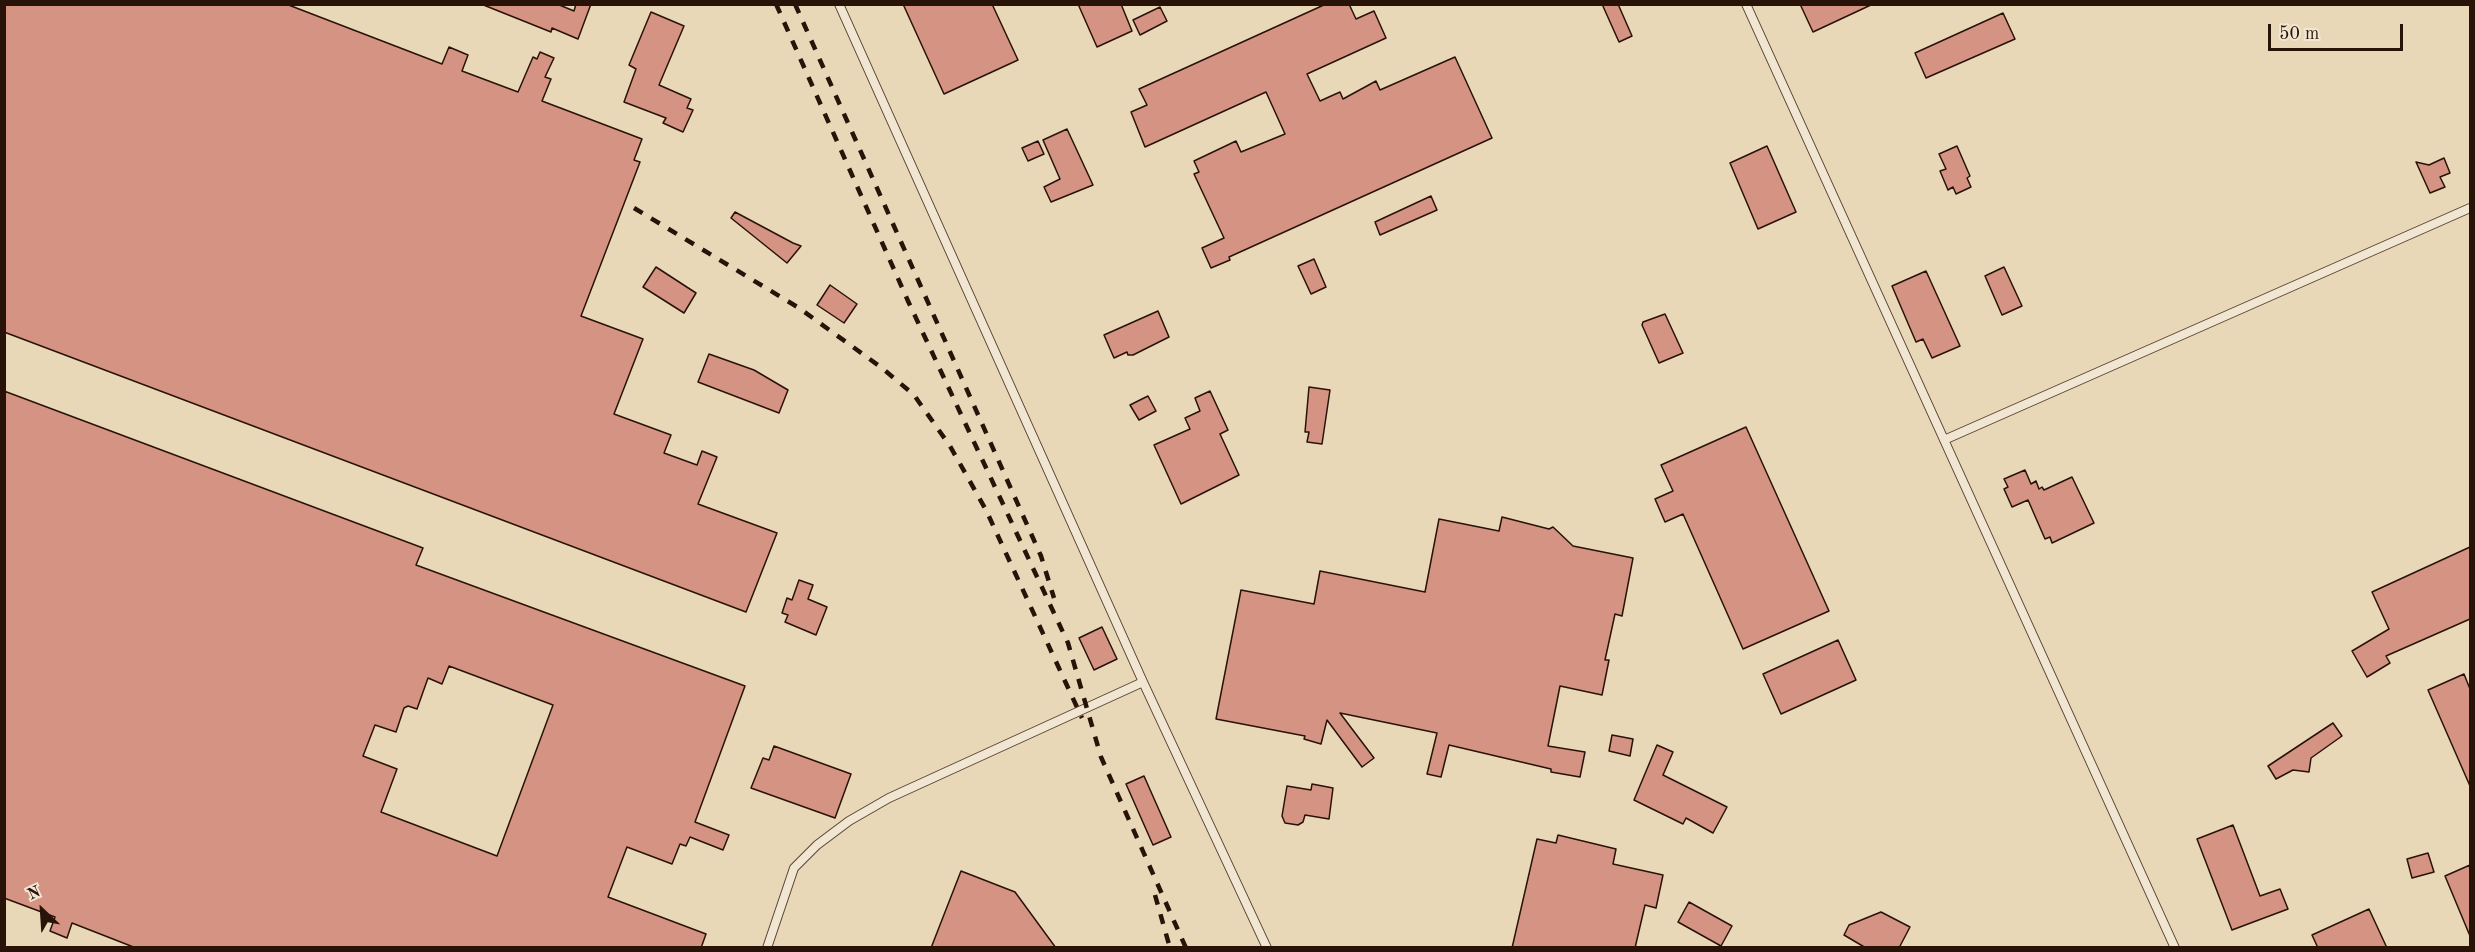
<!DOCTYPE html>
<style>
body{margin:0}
#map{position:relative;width:2475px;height:952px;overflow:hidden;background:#e9d8b8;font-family:"Old Standard TT",serif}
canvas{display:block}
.frame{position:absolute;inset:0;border:6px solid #291208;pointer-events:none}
.north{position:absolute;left:12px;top:880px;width:60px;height:60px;-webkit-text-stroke:4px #f1e6d1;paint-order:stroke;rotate:335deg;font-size:16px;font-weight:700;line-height:24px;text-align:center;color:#291208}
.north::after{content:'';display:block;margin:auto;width:21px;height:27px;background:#291208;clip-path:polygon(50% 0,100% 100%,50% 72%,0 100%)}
.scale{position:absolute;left:2268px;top:24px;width:135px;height:27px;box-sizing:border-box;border:3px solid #291208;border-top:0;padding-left:8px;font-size:18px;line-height:21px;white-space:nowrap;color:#291208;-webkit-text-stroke:4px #f1e6d1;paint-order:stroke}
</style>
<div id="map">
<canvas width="2475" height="952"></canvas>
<div class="frame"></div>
<div class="north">N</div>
<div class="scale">50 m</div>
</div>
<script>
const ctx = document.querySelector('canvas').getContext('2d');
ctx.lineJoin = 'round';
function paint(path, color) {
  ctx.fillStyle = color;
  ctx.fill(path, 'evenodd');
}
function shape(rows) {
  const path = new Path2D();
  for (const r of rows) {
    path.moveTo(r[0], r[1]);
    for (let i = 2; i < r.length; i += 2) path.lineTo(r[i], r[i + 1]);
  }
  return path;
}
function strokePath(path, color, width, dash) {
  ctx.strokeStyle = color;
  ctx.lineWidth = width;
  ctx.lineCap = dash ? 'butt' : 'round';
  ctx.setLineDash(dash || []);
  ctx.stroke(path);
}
const building = shape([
 [4,4,286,4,442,64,449,47,468,55,462,71,518,92,533,57,537,59,540,52,554,58,545,77,551,79,542,101,642,139,634,160,640,162,581,316,643,339,614,414,671,435,664,453,697,465,702,451,717,457,698,504,777,533,746,612,4,332,4,4],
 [481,4,557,4,574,11,576,4,591,4,578,39,552,28,551,32,481,4],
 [903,4,992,4,1018,60,944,94,903,4],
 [1078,4,1121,4,1132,31,1097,47,1078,4],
 [1326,4,1349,4,1356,19,1374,11,1386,38,1307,74,1320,101,1340,92,1343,99,1376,81,1380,90,1455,57,1492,138,1229,257,1230,260,1211,268,1202,248,1224,238,1194,174,1199,172,1194,161,1236,141,1241,152,1285,134,1266,92,1145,147,1131,112,1147,105,1139,89,1326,4],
 [1602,4,1618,4,1632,36,1619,42,1602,4],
 [1800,4,1873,4,1813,32,1800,4],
 [1160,7,1167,21,1140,35,1133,20,1160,7],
 [651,12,684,26,659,85,691,99,687,108,693,110,683,132,663,123,666,118,624,102,636,69,629,65,651,12],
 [2003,13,2015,39,1926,78,1915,53,2003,13],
 [1067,129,1093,185,1051,202,1044,187,1060,179,1043,140,1067,129],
 [1038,141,1044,154,1028,161,1022,148,1038,141],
 [1767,146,1796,212,1758,229,1730,163,1767,146],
 [1957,146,1970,176,1967,178,1971,187,1956,194,1953,187,1948,190,1940,171,1946,169,1939,154,1957,146],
 [2444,158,2450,173,2440,177,2445,187,2430,193,2416,162,2429,165,2444,158],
 [1431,196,1437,210,1380,235,1375,222,1431,196],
 [735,212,793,243,801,246,787,263,731,218,735,212],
 [1314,259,1326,287,1311,294,1298,266,1314,259],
 [656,267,696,293,684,313,643,287,656,267],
 [2004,267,2022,306,2002,315,1985,276,2004,267],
 [1926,271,1960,346,1932,358,1923,339,1916,342,1892,286,1926,271],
 [830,285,857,304,844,323,817,305,830,285],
 [1158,311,1169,337,1133,355,1128,355,1127,352,1114,358,1104,335,1158,311],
 [1665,314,1683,353,1659,363,1642,325,1643,322,1665,314],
 [709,354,754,370,788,390,779,413,698,382,709,354],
 [1309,387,1330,390,1322,444,1307,442,1309,432,1305,432,1309,387],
 [4,391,423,548,416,565,745,686,695,822,729,835,723,850,690,837,686,846,680,844,672,864,627,847,608,897,706,934,701,948,136,948,72,923,67,938,50,931,55,917,4,898,4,391],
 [449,666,553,705,497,856,381,812,397,769,363,756,375,725,396,732,404,708,408,706,417,709,428,678,442,684,449,666],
 [1210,391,1228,430,1220,434,1239,475,1181,504,1154,445,1190,429,1185,418,1200,411,1195,398,1210,391],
 [1148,396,1156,411,1139,420,1130,405,1148,396],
 [1746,427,1829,611,1743,649,1683,514,1665,522,1655,499,1673,491,1661,465,1746,427],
 [2025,470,2031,484,2036,481,2039,489,2042,487,2044,490,2072,477,2094,523,2052,543,2050,537,2045,539,2028,500,2012,507,2004,489,2008,487,2004,479,2025,470],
 [1502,517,1549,529,1553,527,1573,546,1633,558,1622,616,1615,614,1605,660,1609,660,1602,695,1560,686,1548,746,1585,752,1580,777,1551,772,1551,769,1449,745,1441,777,1427,774,1437,733,1340,713,1374,758,1362,767,1327,720,1321,744,1304,739,1305,736,1216,719,1241,590,1314,604,1320,571,1425,592,1439,519,1499,531,1502,517],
 [2470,547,2470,619,2386,656,2390,663,2367,677,2352,651,2389,629,2372,592,2470,547],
 [799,580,813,585,808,599,827,607,816,635,785,622,788,615,782,613,787,598,792,600,799,580],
 [1102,627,1117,659,1094,670,1079,638,1102,627],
 [1838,640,1856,680,1781,714,1763,674,1838,640],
 [2464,674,2470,689,2470,786,2428,690,2464,674],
 [2333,723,2342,736,2311,758,2309,772,2293,770,2276,779,2268,766,2333,723],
 [1612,735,1633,739,1630,756,1609,751,1612,735],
 [1657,745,1673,752,1663,775,1727,807,1713,833,1686,818,1683,824,1634,800,1657,745],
 [774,746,851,774,835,818,751,788,763,758,769,760,774,746],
 [1144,776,1171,837,1153,845,1126,784,1144,776],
 [1312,784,1333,788,1329,819,1305,815,1303,822,1298,825,1285,823,1282,816,1287,786,1311,790,1312,784],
 [2233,825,2260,896,2280,889,2288,909,2232,930,2197,839,2233,825],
 [1558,835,1616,849,1613,864,1663,875,1656,908,1645,905,1635,948,1512,948,1537,839,1556,843,1558,835],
 [2428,853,2434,872,2412,878,2407,859,2428,853],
 [2470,865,2470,936,2445,876,2470,865],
 [961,871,1015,892,1056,948,931,948,961,871],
 [1689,902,1732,926,1721,946,1678,922,1689,902],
 [2369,909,2387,948,2318,948,2312,935,2369,909],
 [1881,912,1910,927,1899,948,1866,948,1844,935,1849,925,1881,912]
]);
const service = shape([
 [839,4,1143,682,1267,948],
 [1746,4,2175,948],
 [1944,440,2470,208],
 [767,948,794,868,817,845,849,821,889,798,1143,682]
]);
const rail = shape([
 [776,4,908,301,1068,643,1101,757,1186,948],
 [795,4,1041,556,1054,598],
 [634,208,799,308,882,368,914,395,950,446,986,510,1082,718],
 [1155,895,1170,948]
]);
paint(building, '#d59383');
strokePath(building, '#291208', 1.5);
strokePath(service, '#594434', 10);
strokePath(service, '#f1e6d1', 8);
strokePath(rail, '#291208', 4.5, [10, 10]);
</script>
